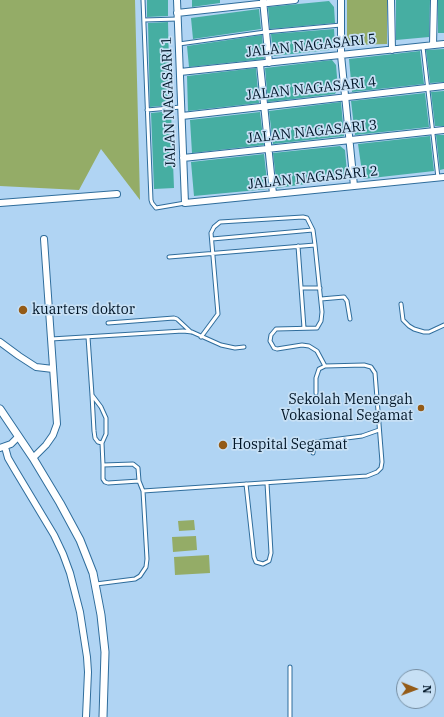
<!DOCTYPE html>
<style>
body{margin:0}
#map{position:relative;width:444px;height:717px;overflow:hidden;background:#b0d4f3;font-family:"IBM Plex Serif",serif}
canvas{display:block}
.north{position:absolute;left:396px;top:669px;width:40px;height:40px;box-sizing:border-box;background:#c7e0f5;border:1px solid #778fa3;border-radius:50%;rotate:91deg;font-size:11px;font-weight:700;line-height:16px;text-align:center;color:#001527}
.north::after{content:'';display:block;margin:auto;width:14px;height:18px;background:#945b17;clip-path:polygon(50% 0,100% 100%,50% 72%,0 100%)}
</style>
<div id="map">
<canvas width="444" height="717"></canvas>
<div class="north">N</div>
</div>
<script>
const ctx = document.querySelector('canvas').getContext('2d');
ctx.lineJoin = 'round';
function paint(path, color) {
  ctx.fillStyle = color;
  ctx.fill(path, 'evenodd');
}
function shape(rows) {
  const path = new Path2D();
  for (const r of rows) {
    path.moveTo(r[0], r[1]);
    for (let i = 2; i < r.length; i += 2) path.lineTo(r[i], r[i + 1]);
  }
  return path;
}
function strokePath(path, color, width, dash) {
  ctx.strokeStyle = color;
  ctx.lineWidth = width;
  ctx.lineCap = dash ? 'butt' : 'round';
  ctx.setLineDash(dash || []);
  ctx.stroke(path);
}
function label(font, color, halo, rows, align = 'center') {
  ctx.font = font + ' "IBM Plex Serif",serif';
  ctx.lineWidth = 3.5;
  ctx.setLineDash([]);
  ctx.textBaseline = 'middle';
  ctx.strokeStyle = halo;
  ctx.fillStyle = color;
  for (const [text, x, y, turn = 0] of rows) {
    ctx.save();
    ctx.translate(x, y);
    ctx.rotate((+turn || 0) * Math.PI / 180);
    ctx.textAlign = isNaN(turn) ? turn : align;
    if (halo) ctx.strokeText(text, 0, 0);
    ctx.fillText(text, 0, 0);
    ctx.restore();
  }
}
const green = shape([
 [0,0,135,0,140,200,101,149,79,190,0,186],
 [347,0,387,0,387,44,347,45],
 [194,520,195,530,179,531,178,521],
 [196,536,197,550,173,552,172,537],
 [209,555,210,573,175,575,174,557]
]);
const building = shape([
 [147,0,168,0,168,16,147,17],
 [192,0,220,0,220,3,192,7],
 [396,0,430,0,429,37,396,40],
 [438,0,444,0,444,33,438,33],
 [329,1,334,7,335,23,270,29,268,7],
 [259,9,261,29,193,39,191,18],
 [168,22,170,105,150,107,148,23],
 [334,29,335,45,329,50,273,56,271,34],
 [262,35,264,59,189,67,187,46],
 [444,49,444,82,430,83,426,50],
 [420,51,424,84,352,92,349,59],
 [332,60,336,65,338,89,335,94,268,102,265,68],
 [256,68,259,103,188,111,187,76],
 [444,91,444,126,435,126,431,92],
 [425,93,429,127,355,135,351,101],
 [341,102,344,136,273,144,269,111],
 [171,111,174,188,154,189,151,113],
 [260,112,264,145,192,153,190,120],
 [436,135,444,135,444,169,440,170],
 [430,136,434,171,363,179,358,144],
 [340,146,345,150,347,172,343,179,277,188,273,153],
 [264,154,268,189,194,196,191,162]
]);
const service = shape([
 [143,0,151,200,152,203,156,208,185,203],
 [144,20,178,19],
 [179,44,265,32,341,25],
 [423,47,438,178],
 [147,110,181,107],
 [212,239,313,230],
 [298,246,304,328],
 [169,257,315,245],
 [301,288,320,288],
 [321,299,344,297,347,301,350,319],
 [401,304,403,320,409,326,414,329,424,332,429,332,444,325],
 [108,323,174,318,177,319,191,332],
 [88,337,92,395,94,431,95,438,98,442,102,443,106,434,106,418,101,407,92,395],
 [201,337,218,314,211,233,214,227,220,222,303,217,307,218,313,230,315,245,322,312,321,321,317,328,276,329,271,335,270,341,274,348,277,349,302,345,309,346,317,351,325,366],
 [51,339,183,331,192,332,221,345,235,348,244,347],
 [313,453,314,444,316,442,362,436,379,430],
 [103,465,103,479,105,482,108,483,139,481],
 [246,484,254,557,256,562,263,564,269,561,271,553,267,483],
 [143,491,367,476,377,472,381,468,382,462,375,373,371,367,364,365,325,366,319,369,316,378,316,393],
 [96,584,135,579,140,576,146,567,147,559,143,491,139,481,138,468,133,464,103,465,102,443],
 [290,717,290,667]
]);
const minor = shape([
 [177,0,185,203,444,177],
 [263,0,269,63],
 [341,0,341,55,354,186],
 [391,0,392,50],
 [177,13,295,0],
 [433,45,434,0],
 [260,64,273,194],
 [180,72,444,44],
 [182,116,444,86],
 [183,158,444,130],
 [0,203,117,194],
 [0,342,19,356,36,367,53,369],
 [5,447,8,458,15,470,54,535,63,554,70,573,80,612,87,657,88,672,86,717],
 [0,448,11,444,18,437],
 [33,458,46,445,53,435,57,424,44,239]
]);
const tertiary = shape([
 [0,409,33,458,60,503,80,540,93,573,101,615,105,652,103,717]
]);
const markers = [
 [23,310,5,"#945b17"],
 [421,408,4,"#945b17"],
 [223,445,5,"#945b17"]
];
const streetNames = [
 ["JALAN NAGASARI 5",311,46,-6],
 ["JALAN NAGASARI 4",311,89,-6],
 ["JALAN NAGASARI 1",169,102,-92],
 ["JALAN NAGASARI 3",312,132,-6],
 ["JALAN NAGASARI 2",313,178,-6]
];
const poiNames = [
 ["kuarters doktor",32,310],
 ["Sekolah Menengah",413,400,"right"],
 ["Vokasional Segamat",413,416,"right"],
 ["Hospital Segamat",232,445]
];
paint(green, '#94ac67');
paint(building, '#46aea2');
strokePath(service, '#2f6d9c', 5);
strokePath(minor, '#2f6d9c', 8);
strokePath(tertiary, '#2f6d9c', 9);
strokePath(service, '#fff', 3);
strokePath(minor, '#fff', 6);
strokePath(tertiary, '#fff', 7);
for (const [x, y, r, color] of markers) {
  const dot = new Path2D();
  dot.arc(x, y, r, 0, 2 * Math.PI);
  ctx.fillStyle = color;
  ctx.fill(dot);
  strokePath(dot, '#c7e0f5', 1.5);
}
label('14px', '#001527', '#c7e0f5', streetNames);
label('14px', '#001527', '#c7e0f5', poiNames, 'left');
</script>
